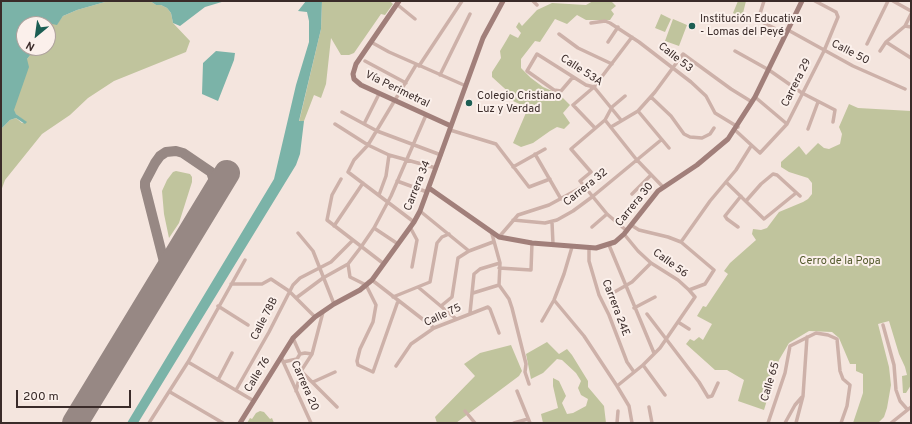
<!DOCTYPE html>
<meta charset="utf-8">
<style>
body{margin:0}
#map{position:relative;width:912px;height:424px;overflow:hidden;background:#f4e5de;font-family:Overpass,sans-serif}
canvas{display:block}
.frame{position:absolute;inset:0;border:2px solid #3a2b29;pointer-events:none}
.north{position:absolute;left:16px;top:16px;width:40px;height:40px;box-sizing:border-box;background:#fbf0eb;border:1px solid #aea19d;border-radius:50%;rotate:209deg;font-size:11px;font-weight:700;line-height:16px;text-align:center;color:#3a2b29}
.north::after{content:'';display:block;margin:auto;width:14px;height:18px;background:#1c5e53;clip-path:polygon(50% 0,100% 100%,50% 72%,0 100%)}
.scale{position:absolute;left:16px;top:390px;width:115px;height:18px;box-sizing:border-box;border:2px solid #3a2b29;border-top:0;padding-left:5px;font-size:12px;line-height:14px;white-space:nowrap;color:#3a2b29;-webkit-text-stroke:3px #fbf0eb;paint-order:stroke}
</style>
<div id="map">
<canvas width="912" height="424"></canvas>
<div class="frame"></div>
<div class="north">N</div>
<div class="scale">200 m</div>
</div>
<script>
const ctx = document.querySelector('canvas').getContext('2d');
ctx.lineJoin = 'round';
function paint(path, color) {
  ctx.fillStyle = color;
  ctx.fill(path, 'evenodd');
}
function shape(rows) {
  const path = new Path2D();
  for (const r of rows) {
    path.moveTo(r[0], r[1]);
    for (let i = 2; i < r.length; i += 2) path.lineTo(r[i], r[i + 1]);
  }
  return path;
}
function strokePath(path, color, width, dash) {
  ctx.strokeStyle = color;
  ctx.lineWidth = width;
  ctx.lineCap = dash ? 'butt' : 'round';
  ctx.setLineDash(dash || []);
  ctx.stroke(path);
}
function label(font, color, halo, rows, align = 'center') {
  ctx.font = font + ' Overpass,sans-serif';
  ctx.lineWidth = 4;
  ctx.setLineDash([]);
  ctx.textBaseline = 'middle';
  ctx.strokeStyle = halo;
  ctx.fillStyle = color;
  for (const [text, x, y, turn = 0] of rows) {
    ctx.save();
    ctx.translate(x, y);
    ctx.rotate((+turn || 0) * Math.PI / 180);
    ctx.textAlign = isNaN(turn) ? turn : align;
    if (halo) ctx.strokeText(text, 0, 0);
    ctx.fillText(text, 0, 0);
    ctx.restore();
  }
}
const green = shape([
 [150,1,156,5,161,5,167,8,171,13,173,23,190,41,186,52,114,81,88,98,70,115,42,134,5,180,1,191,1,129,10,120,16,118,22,123,26,122,16,114,13,110,27,59,36,48,48,48,48,29,52,24,57,24,63,16,77,10,105,2],
 [322,1,390,1,393,4,385,15,381,14,354,53,349,55,341,55,331,38,326,84,321,98,314,95,304,121,299,122,321,29],
 [593,1,615,1,612,2,616,6,611,10,614,14,610,20,586,20,577,15,567,24,555,19,540,42,535,41,521,59,521,68,531,78,543,87,559,94,570,105,563,113,570,123,564,129,557,127,550,131,533,143,521,147,513,143,528,108,513,101,514,97,492,77,492,72,501,58,500,51,506,41,510,34,518,38,521,33,516,27,519,22,522,26,537,10,552,3,586,5],
 [738,1,746,1,742,17,733,13],
 [661,14,671,19,665,32,655,28],
 [673,19,687,25,679,46,665,41],
 [849,104,858,108,911,111,911,385,906,393,903,393,902,376,907,375,905,367,899,354,889,321,878,324,889,367,891,385,887,408,884,417,878,423,853,423,863,393,863,374,856,371,856,364,850,364,839,338,832,332,809,331,789,343,779,360,764,410,738,401,744,380,727,370,715,370,686,344,690,339,694,341,699,337,703,340,712,324,697,316,703,306,706,307,728,274,724,271,730,263,756,240,752,234,753,229,761,230,767,228,779,212,803,202,808,199,812,194,812,183,808,178,789,172,781,167,781,162,799,146,806,155,818,143,824,148,829,149,840,144,842,134,839,127],
 [176,171,190,174,192,177,192,182,179,223,169,238,164,214,162,191,167,180,173,172],
 [547,342,559,354,567,349,572,355,588,381,588,387,604,406,606,423,543,423,541,414,558,408,553,386,553,378,559,381,566,396,562,403,567,414,573,413,586,406,588,399,581,395,578,388,581,381,576,373,562,360,557,359,543,373,531,379,526,354],
 [511,345,522,371,519,376,456,423,437,423,435,417,475,376,464,364,480,353],
 [260,411,264,412,270,419,272,418,274,423,247,423,250,418,252,419,256,413]
]);
const water = shape([
 [1,1,126,1,105,2,77,10,63,16,57,25,52,24,48,29,48,24,24,24,24,48,36,48,27,59,29,67,14,110,16,114,27,122,25,124,16,118,10,120,1,129],
 [150,1,225,1,205,7,180,26,173,23,171,13,167,8,161,5,156,5],
 [306,1,322,1,321,29,299,121,304,121,300,154,296,165,138,423,127,423,274,179,296,85,309,42,309,21,307,12,298,11],
 [216,51,235,53,234,60,218,101,202,94,203,63]
]);
const taxiway = shape([
 [163,278,165,268,164,262,145,187,145,182,155,163,160,156,166,152,176,151,183,153,211,172,217,189]
]);
const runway = shape([
 [75,423,227,173]
]);
const street = shape([
 [533,1,537,5],
 [764,1,758,20,786,34],
 [893,1,911,11],
 [399,6,415,19],
 [591,23,605,21,610,23,639,42,691,82,706,96,715,113,738,127],
 [905,26,911,27],
 [788,30,853,66,905,89],
 [559,34,578,48,612,64],
 [371,42,389,52,466,86],
 [608,42,618,27],
 [886,42,911,58],
 [867,44,888,1],
 [735,51,769,70,802,93,835,110,833,122],
 [880,51,886,42,905,26,911,14],
 [365,61,406,83],
 [419,66,462,1],
 [440,75,470,14],
 [573,77,561,91,554,90,527,71,537,54,586,85,594,87,621,120],
 [625,96,612,107,605,120,571,149,591,172,580,181,607,214,627,231],
 [651,97,671,116,684,134,690,137,702,138,710,134,714,128],
 [755,97,787,124],
 [638,111,669,148],
 [342,112,377,131,441,155],
 [605,120,636,159,663,187],
 [335,124,368,145,389,155,436,168],
 [364,124,379,94],
 [611,127,638,111,655,92,683,54,731,89,752,102],
 [595,128,573,105,594,87,632,37],
 [808,129,818,102],
 [450,130,496,144,529,187,550,179],
 [735,130,760,153,787,124,824,51,838,17,836,12,815,1],
 [535,154,561,199],
 [513,167,545,149],
 [341,179,332,195,327,220,384,264],
 [397,181,427,192],
 [726,182,764,219,796,193],
 [632,194,651,175],
 [379,195,386,176,389,155],
 [746,201,761,184,773,174,777,175,800,196],
 [420,211,469,251],
 [513,220,545,223,557,220,573,211,592,197,661,140],
 [414,222,348,172,354,160,368,145,416,65],
 [552,222,553,244],
 [334,226,363,183],
 [410,227,417,240,412,267],
 [592,227,607,214],
 [738,227,727,219,725,216,741,196],
 [374,228,398,244],
 [298,233,313,251,334,304],
 [492,234,500,263,499,285,509,299,512,308,526,364,525,372,529,384],
 [624,234,638,251,651,263,678,280,689,290],
 [499,237,518,215,549,205,584,186],
 [681,242,710,201,736,170,751,146],
 [609,245,654,353],
 [589,247,589,261,599,295,609,315,627,362,634,372],
 [348,264,350,277,366,285,376,305,373,322,360,349,357,361,358,365,373,372,398,301],
 [499,268,531,270,532,243],
 [372,280,434,328],
 [231,284,262,284,271,279,289,291,315,317],
 [418,287,455,318],
 [473,293,499,285],
 [611,294,632,282,651,263],
 [393,297,430,282,437,243,442,237,449,234],
 [296,298,323,278,348,264,361,247,374,228,391,196,426,115],
 [554,300,584,336,617,386,629,406,632,423],
 [218,306,248,325],
 [441,306,452,297,458,258,469,251,493,242],
 [634,308,655,297],
 [323,312,312,354,305,353,300,354,297,359,301,371,337,407],
 [470,313,474,274,480,269,500,263],
 [647,314,699,382,708,397,712,396,718,383],
 [542,321,554,300,564,274,572,247],
 [678,322,689,329],
 [883,325,894,365,896,390,900,401,907,409],
 [293,338,300,354],
 [281,357,311,423],
 [188,362,254,401],
 [283,362,297,359],
 [643,365,665,395],
 [396,366,411,344,434,328,488,307,490,309,499,333],
 [218,380,232,353],
 [313,382,335,372],
 [617,386,643,365,660,348,695,297,689,290,705,284,714,270,681,242,668,237,639,230,631,225],
 [236,390,269,332,293,285,300,278,331,262,353,240],
 [296,391,301,371,312,354],
 [517,391,530,423],
 [170,392,223,423],
 [649,407,652,423],
 [465,411,475,423],
 [149,423,188,362,245,260],
 [514,423,528,419],
 [617,423,618,411],
 [768,423,785,373,790,346,816,333,828,335,837,339,840,371,843,379,850,385,847,406,841,423],
 [785,423,795,405,802,397],
 [796,423,803,396,807,337],
 [891,423,911,407]
]);
const secondary = shape([
 [399,1,356,64,353,74,354,79,361,85,451,126],
 [429,188,499,237,532,243,596,248,615,242,624,234,658,191,697,165,728,139,755,97,802,1],
 [240,423,293,338,315,317,334,304,360,290,372,280,414,222,420,211,427,192,483,38,503,1]
]);
const markers = [
 [692,26,4,"#1c5e53"],
 [469,103,4,"#1c5e53"]
];
const poiNames = [
 ["Institución Educativa",700,20],
 ["- Lomas del Peyé",700,33],
 ["Colegio Cristiano",477,97],
 ["Luz y Verdad",477,110]
];
const streetNames = [
 ["Calle 50",850,53,27],
 ["Calle 53",675,58,38],
 ["Calle 53A",581,71,33],
 ["Carrera 29",797,83,-63],
 ["Vía Perimetral",397,90,26],
 ["Carrera 34",418,186,-68],
 ["Carrera 32",586,188,-39],
 ["Carrera 30",635,205,-51],
 ["Calle 56",670,264,36],
 ["Carrera 24E",615,308,69],
 ["Calle 75",443,316,-25],
 ["Calle 78B",265,319,-63],
 ["Calle 76",258,375,-59],
 ["Calle 65",771,382,-73],
 ["Carrera 20",304,386,66]
];
const parkNames = [
 ["Cerro de la Popa",840,262]
];
paint(green, '#c0c49d');
paint(water, '#7bb3a8');
strokePath(taxiway, '#978884', 10);
strokePath(runway, '#978884', 26);
strokePath(street, '#cdb1a9', 3.5);
strokePath(secondary, '#a17f7a', 5);
for (const [x, y, r, color] of markers) {
  const dot = new Path2D();
  dot.arc(x, y, r, 0, 2 * Math.PI);
  ctx.fillStyle = color;
  ctx.fill(dot);
  strokePath(dot, '#fbf0eb', 1.5);
}
label('11px', '#3a2b29', '#fbf0eb', poiNames, 'left');
label('11px', '#3a2b29', '#fbf0eb', streetNames);
label('11px', '#53592c', '#fbf0eb', parkNames);
</script>
